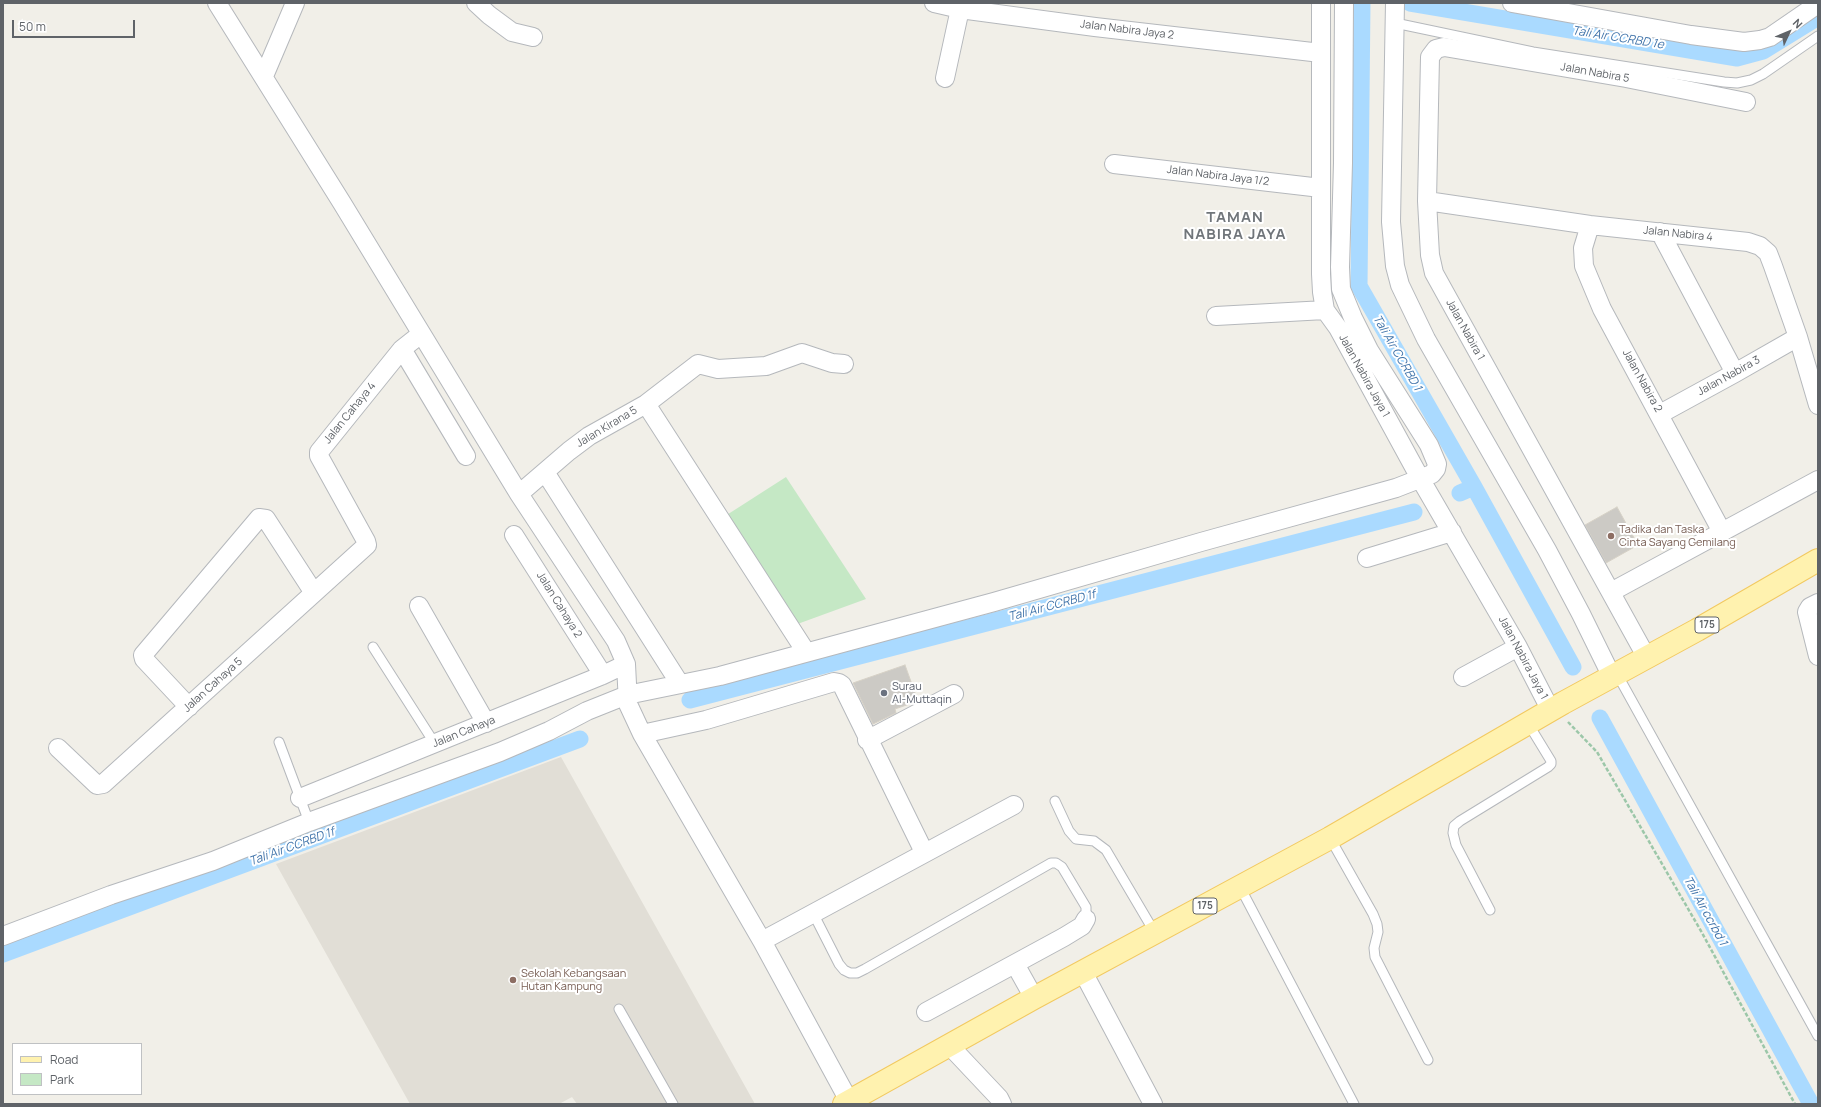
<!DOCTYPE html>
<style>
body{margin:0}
#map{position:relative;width:1821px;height:1107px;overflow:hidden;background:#f1efe8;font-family:Manrope,sans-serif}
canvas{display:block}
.frame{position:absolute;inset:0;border:4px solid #5f6368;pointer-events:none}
.legend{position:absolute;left:12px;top:1043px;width:130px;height:52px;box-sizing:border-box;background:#fff;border:1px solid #bfc1c3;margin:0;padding:5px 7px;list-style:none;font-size:12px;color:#5f6368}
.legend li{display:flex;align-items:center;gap:8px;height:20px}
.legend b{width:20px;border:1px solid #bfc1c3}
.north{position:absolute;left:1769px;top:12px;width:40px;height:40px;-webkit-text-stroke:3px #fff;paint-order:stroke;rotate:46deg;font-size:11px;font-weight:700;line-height:16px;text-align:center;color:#5f6368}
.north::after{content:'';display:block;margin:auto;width:14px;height:18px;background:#5f6368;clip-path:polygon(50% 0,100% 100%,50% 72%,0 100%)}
.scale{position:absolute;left:12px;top:20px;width:123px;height:18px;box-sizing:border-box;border:2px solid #5f6368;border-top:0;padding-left:5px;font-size:12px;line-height:14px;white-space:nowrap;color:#5f6368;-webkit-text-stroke:3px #fff;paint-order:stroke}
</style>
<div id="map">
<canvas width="1821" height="1107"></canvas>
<div class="frame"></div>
<ul class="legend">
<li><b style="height:5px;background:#fff2af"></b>Road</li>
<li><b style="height:11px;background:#c5e8c5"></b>Park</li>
</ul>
<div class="north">N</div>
<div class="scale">50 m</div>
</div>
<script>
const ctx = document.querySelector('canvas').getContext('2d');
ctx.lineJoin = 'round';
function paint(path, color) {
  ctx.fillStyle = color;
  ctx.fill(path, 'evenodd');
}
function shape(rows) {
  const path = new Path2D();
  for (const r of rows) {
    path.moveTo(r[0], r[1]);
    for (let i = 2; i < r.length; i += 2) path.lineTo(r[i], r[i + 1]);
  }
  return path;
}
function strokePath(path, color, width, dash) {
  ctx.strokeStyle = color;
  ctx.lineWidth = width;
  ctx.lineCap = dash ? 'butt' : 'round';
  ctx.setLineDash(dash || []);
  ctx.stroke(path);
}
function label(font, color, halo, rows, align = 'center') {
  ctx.font = font + ' Manrope,sans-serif';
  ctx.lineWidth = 4;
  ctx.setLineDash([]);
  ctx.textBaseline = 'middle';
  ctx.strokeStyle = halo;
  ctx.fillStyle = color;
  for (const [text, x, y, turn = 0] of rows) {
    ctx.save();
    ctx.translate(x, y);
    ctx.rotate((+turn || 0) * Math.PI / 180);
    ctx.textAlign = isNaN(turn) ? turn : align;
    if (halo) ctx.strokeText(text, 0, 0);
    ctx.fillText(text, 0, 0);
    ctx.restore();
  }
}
const education = shape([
 [561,757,755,1104,577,1104,572,1097,559,1104,410,1104,276,864]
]);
const green = shape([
 [786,477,866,599,792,626,722,518]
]);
const canal = shape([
 [1362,3,1359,286,1474,487,1573,667],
 [1410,3,1737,58,1763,51,1818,17],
 [1460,493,1474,487],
 [690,700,1414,512],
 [1600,718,1811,1104],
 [3,954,580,739]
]);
const building = shape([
 [1617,507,1638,545,1606,563,1585,525,1617,507],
 [905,665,918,701,895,709,896,713,873,724,853,683,905,665]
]);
const path = shape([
 [1568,722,1597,752,1701,931,1795,1104]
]);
const service = shape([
 [1395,23,1533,52,1724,82,1737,83,1751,80,1763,74,1818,36],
 [373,647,435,744],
 [1617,674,1818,1036],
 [279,742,309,822],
 [1055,801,1069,831,1076,839,1094,841,1106,850,1155,933],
 [1330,838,1373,914,1377,924,1378,932,1374,948,1375,957,1428,1060],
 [1240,887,1354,1104],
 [1490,910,1456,845,1453,833,1454,826,1460,821,1548,767,1551,764,1551,761,1529,725],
 [813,913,839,964,844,970,850,973,857,973,865,969,1051,863,1056,863,1062,867,1086,907,1086,919],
 [619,1009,673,1104]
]);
const minor = shape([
 [217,3,342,203,519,494,616,641,626,664,628,704,642,734,762,941,849,1101],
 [476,3,489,15,512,32,533,37],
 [934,3,960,9,1095,27,1321,53],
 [1321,3,1321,274,1322,292,1325,310,1338,328,1421,480,1518,647,1551,711],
 [1395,3,1391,222,1395,266,1400,285,1426,339,1547,550,1581,614,1612,677],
 [1512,3,1691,35,1744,42,1760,40,1770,37,1818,4],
 [264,76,295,3],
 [945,78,960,9],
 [1114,164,1321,188],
 [1427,201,1590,225,1748,242,1760,246,1768,253,1773,266,1798,337,1818,405],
 [1590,225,1583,248,1584,266,1602,309,1722,532],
 [1660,232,1735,373],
 [1216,316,1325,310],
 [402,349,466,456],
 [646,404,806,652],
 [1660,414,1735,373,1798,337],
 [545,472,680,684],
 [519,494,569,451,589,436,646,404,698,364,718,369,766,366,802,353,832,363,844,364],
 [514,535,603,675],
 [1367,558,1452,532],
 [1611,592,1818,480],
 [1818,603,1810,607,1807,612,1818,656],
 [419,606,486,723],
 [1647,658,1434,273,1430,255,1427,201,1430,57,1436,49,1444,47,1626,78,1746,102],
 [1463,677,1518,647],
 [189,707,144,659,143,655,259,518,266,519,314,593],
 [642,734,706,720,834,682,839,683,842,685,924,852],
 [867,740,954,694],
 [58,748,97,785,103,784,367,545,366,541,319,456,319,452,402,349,421,334],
 [300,798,603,675,626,664],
 [3,936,111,895,213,861,309,822,500,752,549,731,587,711,627,695,720,676,994,602,1201,542,1396,488,1432,474,1436,469,1437,464,1429,445,1369,350,1353,318,1341,289,1340,267,1343,163,1344,3],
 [762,941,1014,805],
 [1015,964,1034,998],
 [1083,972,1153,1104],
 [926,1012,1064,937,1082,926,1086,919],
 [949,1045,999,1098,1002,1104]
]);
const primary = shape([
 [844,1104,1034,998,1330,838,1563,703,1697,630,1818,560]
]);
const markers = [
 [1611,536,4,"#8d6e63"],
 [884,693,4,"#6b7280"],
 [513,980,4,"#8d6e63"]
];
const shields = [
 [1707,625,24],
 [1205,906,24]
];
const shieldNames = [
 ["175",1707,625],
 ["175",1205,906]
];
const streetNames = [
 ["Jalan Nabira Jaya 2",1127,30,7],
 ["Jalan Nabira 5",1595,73,10],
 ["Jalan Nabira Jaya 1/2",1218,176,7],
 ["Jalan Nabira 4",1678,234,6],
 ["Jalan Nabira 1",1465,330,61],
 ["Jalan Nabira Jaya 1",1364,376,61],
 ["Jalan Nabira 3",1729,376,-29],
 ["Jalan Nabira 2",1642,381,61],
 ["Jalan Cahaya 4",350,413,-51],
 ["Jalan Kirana 5",607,427,-31],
 ["Jalan Cahaya 2",559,605,58],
 ["Jalan Nabira Jaya 1",1523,658,62],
 ["Jalan Cahaya 5",213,685,-42],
 ["Jalan Cahaya",464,732,-22]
];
const educationNames = [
 ["Tadika dan Taska",1619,530],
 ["Cinta Sayang Gemilang",1619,543],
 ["Sekolah Kebangsaan",521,974],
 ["Hutan Kampung",521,987]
];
const worshipNames = [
 ["Surau",892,687],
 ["Al-Muttaqin",892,700]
];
const waterNames = [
 ["Tali Air CCRBD 1e",1618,38,9],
 ["Tali Air CCRBD 1",1397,353,60],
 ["Tali Air CCRBD 1f",1052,606,-15],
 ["Tali Air CCRBD 1f",292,847,-20],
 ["Tali Air ccrbd 1",1705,911,61]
];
const districtNames = [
 ["TAMAN",1235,218],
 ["NABIRA JAYA",1235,235]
];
paint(education, '#e1ded6');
paint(green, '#c5e8c5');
strokePath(canal, '#aadaff', 17);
paint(building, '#cccac5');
strokePath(building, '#d6d1c6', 1);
strokePath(service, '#b5b8bc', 11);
strokePath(minor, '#b5b8bc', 20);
strokePath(primary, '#f2c960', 24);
strokePath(path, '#9cc7a9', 2.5, [4, 2]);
strokePath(service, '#fff', 9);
strokePath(minor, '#fff', 18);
strokePath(primary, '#fff2af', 22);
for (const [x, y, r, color] of markers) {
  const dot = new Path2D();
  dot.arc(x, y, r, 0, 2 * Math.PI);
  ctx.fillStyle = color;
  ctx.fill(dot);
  strokePath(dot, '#fff', 1.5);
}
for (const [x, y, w] of shields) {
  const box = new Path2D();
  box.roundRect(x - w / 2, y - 8, w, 16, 3);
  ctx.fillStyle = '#fff';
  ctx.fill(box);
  strokePath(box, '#5f6368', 1);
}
label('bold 10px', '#5f6368', null, shieldNames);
label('11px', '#5f6368', '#fff', streetNames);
label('11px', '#785e54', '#fff', educationNames, 'left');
label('11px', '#5b616d', '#fff', worshipNames, 'left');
label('italic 12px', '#4174aa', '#fff', waterNames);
ctx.letterSpacing = '1px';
label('bold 15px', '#70757a', '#fff', districtNames);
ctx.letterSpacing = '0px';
</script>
